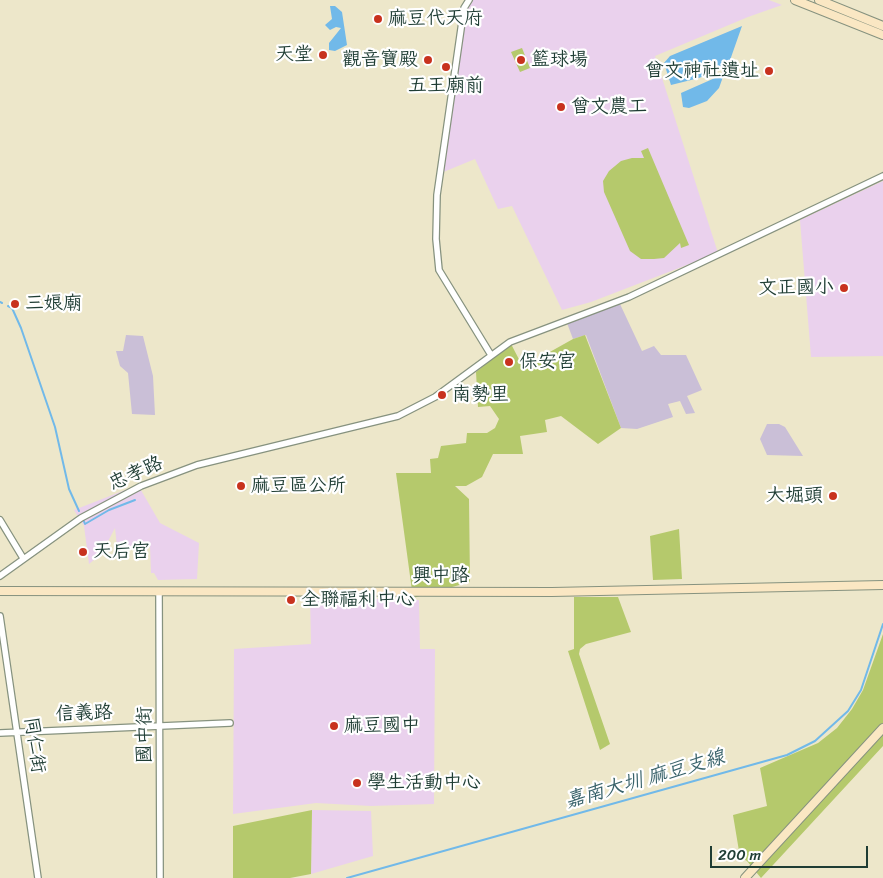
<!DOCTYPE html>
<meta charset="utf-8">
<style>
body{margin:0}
#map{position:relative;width:883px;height:878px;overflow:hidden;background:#ede7ca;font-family:Sriracha,sans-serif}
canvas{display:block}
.scale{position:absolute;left:710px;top:846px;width:158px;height:22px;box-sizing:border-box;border:2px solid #1f3d34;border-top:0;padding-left:6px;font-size:15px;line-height:18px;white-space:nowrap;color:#1f3d34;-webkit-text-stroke:4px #fff;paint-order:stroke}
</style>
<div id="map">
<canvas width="883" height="878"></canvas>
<div class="scale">200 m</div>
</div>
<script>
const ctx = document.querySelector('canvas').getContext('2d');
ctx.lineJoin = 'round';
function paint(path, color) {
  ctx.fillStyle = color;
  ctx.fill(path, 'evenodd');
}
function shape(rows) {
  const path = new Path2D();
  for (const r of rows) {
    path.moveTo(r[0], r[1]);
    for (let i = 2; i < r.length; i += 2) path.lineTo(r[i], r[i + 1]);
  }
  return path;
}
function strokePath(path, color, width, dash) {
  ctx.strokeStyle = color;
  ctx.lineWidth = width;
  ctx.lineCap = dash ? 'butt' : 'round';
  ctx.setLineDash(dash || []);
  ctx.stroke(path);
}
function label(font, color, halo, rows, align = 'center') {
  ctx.font = font + ' Sriracha,"LXGW WenKai TC",sans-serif';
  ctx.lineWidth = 4.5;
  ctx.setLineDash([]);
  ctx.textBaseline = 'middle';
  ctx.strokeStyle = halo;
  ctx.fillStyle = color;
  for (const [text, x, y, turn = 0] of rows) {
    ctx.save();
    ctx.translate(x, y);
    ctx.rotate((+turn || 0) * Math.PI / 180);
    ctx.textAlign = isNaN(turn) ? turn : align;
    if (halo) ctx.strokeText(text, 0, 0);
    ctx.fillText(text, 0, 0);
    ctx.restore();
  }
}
const built = shape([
 [472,0,769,0,782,5,748,17,655,56,718,253,591,302,562,310,512,206,498,209,475,159,441,173,464,13],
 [883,181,883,356,811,357,800,220],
 [138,485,160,523,199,543,197,579,158,580,154,573,151,573,150,546,117,547,115,528,102,553,89,564,84,526,74,510],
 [310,597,419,600,420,649,435,649,434,804,371,806,316,803,233,814,234,649,311,644],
 [312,810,371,811,373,856,311,874]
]);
const industrial = shape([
 [620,304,642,351,654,346,661,355,686,355,702,390,687,396,695,413,686,414,680,401,668,404,673,417,637,429,621,428,586,335,573,339,567,323],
 [126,335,143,336,153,376,155,415,132,414,128,373,120,366,116,351,123,351],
 [767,424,779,424,785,427,803,456,767,455,760,439]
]);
const green = shape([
 [522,48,530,68,520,72,511,52],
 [648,148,689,245,681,248,680,243,664,258,654,259,641,259,630,251,604,192,603,181,609,171,621,161,632,158,644,158,641,151],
 [585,335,621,428,598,444,561,416,545,420,547,432,520,436,523,454,493,454,482,477,466,486,455,486,469,499,470,582,413,598,396,473,431,473,430,459,438,458,441,446,466,443,467,433,487,433,495,428,499,419,490,406,478,407,476,372,511,344,523,367,573,339],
 [679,529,682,579,653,580,650,536],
 [574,597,618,597,631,632,586,644,580,649,579,654,610,744,600,750,568,651,574,649],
 [883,634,883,746,761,878,747,861,740,857,733,815,767,806,760,768,818,743,837,728,852,709,863,690],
 [312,810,311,874,290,878,233,878,233,826]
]);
const water = shape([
 [330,6,335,6,342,12,347,45,335,51,329,50,329,43,341,28,336,27,330,30,325,25,332,19],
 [742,26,728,66,699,78,671,85,664,63,670,56],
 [724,74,719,88,707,101,689,108,683,107,681,93]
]);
const stream = shape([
 [0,302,2,303],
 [8,306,12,308,21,328,55,427,69,489,79,511],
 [83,519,85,524,109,510,135,500],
 [347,878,787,755,815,741,848,711,861,690,883,624]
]);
const street = shape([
 [469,0,464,8,437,195,436,239,439,270,491,355],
 [0,520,23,558],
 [0,576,81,518,141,486,197,465,398,416,435,397,510,342,629,297,883,176],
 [159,591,160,878],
 [0,616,38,878],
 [0,733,230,723]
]);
const secondary = shape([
 [795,0,883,35],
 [819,0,883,26],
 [0,591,552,592,883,585],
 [745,878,883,728]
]);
const markers = [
 [378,19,5,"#c8321e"],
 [323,55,5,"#c8321e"],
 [428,60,5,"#c8321e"],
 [521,60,5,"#c8321e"],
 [446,67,5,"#c8321e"],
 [769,71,5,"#c8321e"],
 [561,107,5,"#c8321e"],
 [844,288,5,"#c8321e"],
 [15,304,5,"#c8321e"],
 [509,362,5,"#c8321e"],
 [442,395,5,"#c8321e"],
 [241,486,5,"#c8321e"],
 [833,496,5,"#c8321e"],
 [83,552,5,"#c8321e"],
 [291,600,5,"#c8321e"],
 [334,726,5,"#c8321e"],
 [357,783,5,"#c8321e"]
];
const poiNames = [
 ["麻豆代天府",388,19],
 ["天堂",313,55,"right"],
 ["觀音寶殿",418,60,"right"],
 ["籃球場",531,60],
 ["曾文神社遺址",759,71,"right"],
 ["五王廟前",446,86,"center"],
 ["曾文農工",571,107],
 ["文正國小",834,288,"right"],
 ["三娘廟",25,304],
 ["保安宮",519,362],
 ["南勢里",452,395],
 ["麻豆區公所",251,486],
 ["大堀頭",823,496,"right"],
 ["天后宮",93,552],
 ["全聯福利中心",301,600],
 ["麻豆國中",344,726],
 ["學生活動中心",367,783]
];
const streetNames = [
 ["忠孝路",136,474,-24],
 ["興中路",441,576],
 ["信義路",84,714,-2],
 ["國中街",145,735,-90],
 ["同仁街",34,745,82]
];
const waterNames = [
 ["嘉南大圳 麻豆支線",645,780,-16]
];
paint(built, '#ead1ed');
paint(industrial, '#cabfd7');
paint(green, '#b5c96c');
paint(water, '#71b9e9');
strokePath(stream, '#71b9e9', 2);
strokePath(street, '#86927f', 8);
strokePath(secondary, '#86927f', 10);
strokePath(street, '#fff', 5.5);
strokePath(secondary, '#fae7c3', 8);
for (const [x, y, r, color] of markers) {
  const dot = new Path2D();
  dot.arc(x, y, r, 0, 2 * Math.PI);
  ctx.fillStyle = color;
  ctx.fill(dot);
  strokePath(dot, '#fff', 2);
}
label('19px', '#1f3d34', '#fff', poiNames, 'left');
label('19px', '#1f3d34', '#fff', streetNames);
label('italic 20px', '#38626a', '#fff', waterNames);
</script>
